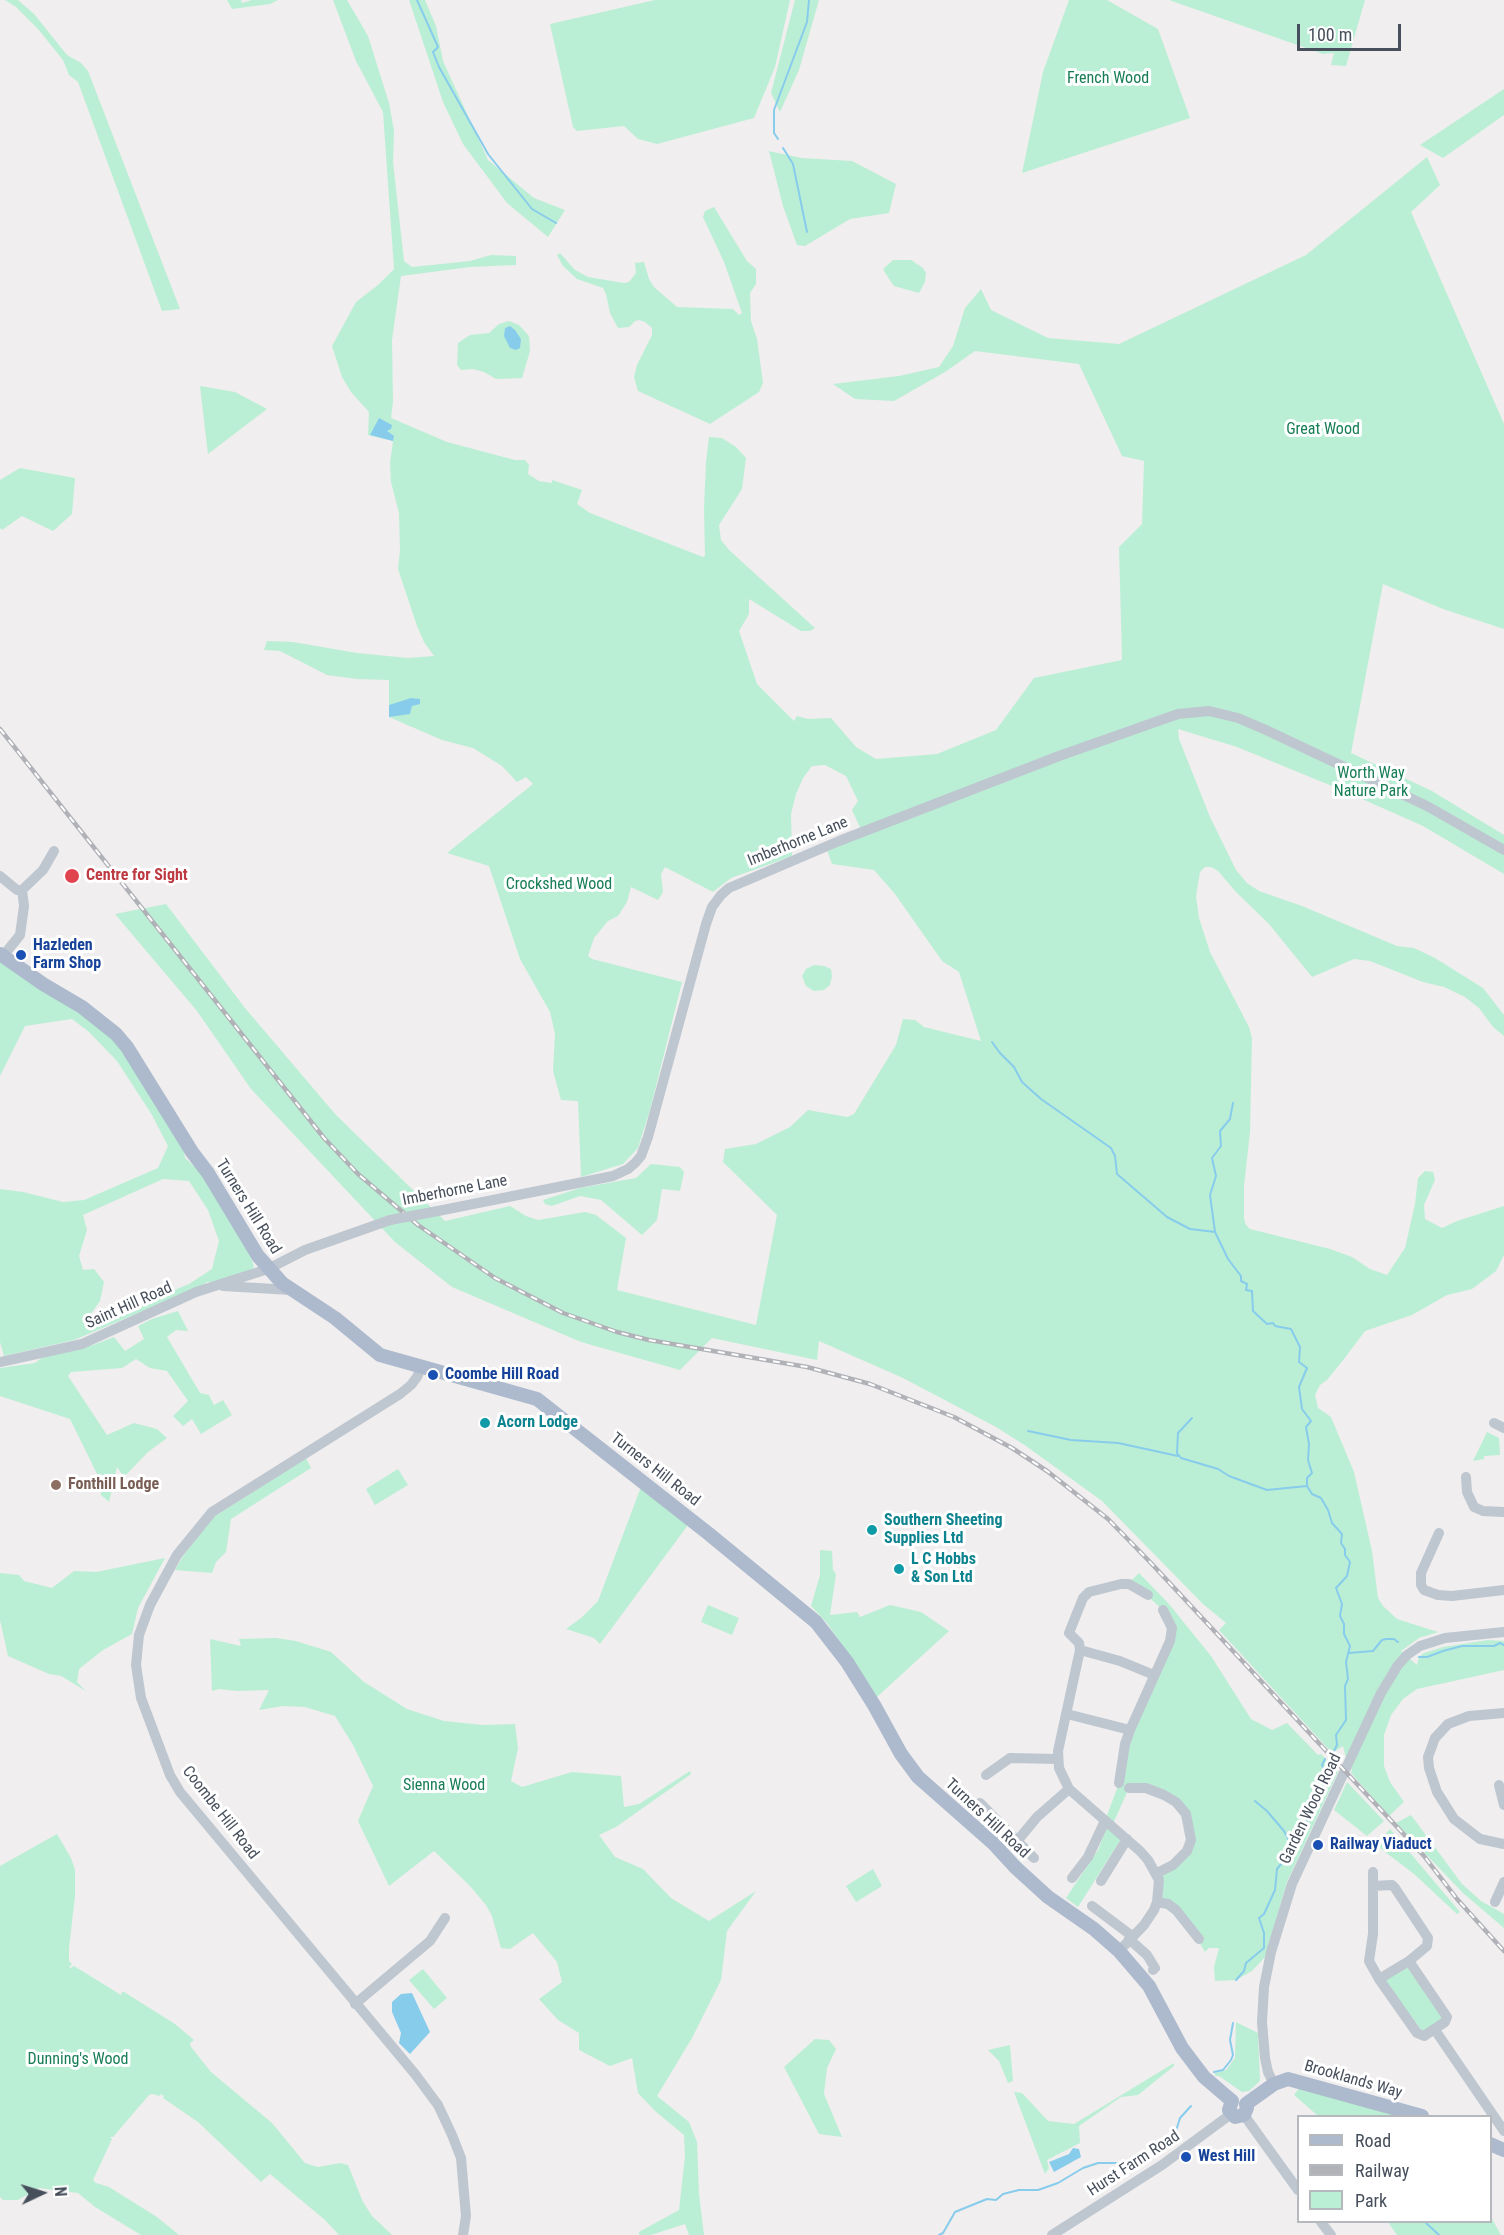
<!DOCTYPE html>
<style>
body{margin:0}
#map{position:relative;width:1504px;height:2235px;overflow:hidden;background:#f0eeee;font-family:"Roboto Condensed",sans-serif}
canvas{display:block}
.legend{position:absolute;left:1297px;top:2115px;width:195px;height:108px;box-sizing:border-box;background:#fff;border:2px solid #b5b9bd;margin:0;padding:8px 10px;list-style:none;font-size:18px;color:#464f5b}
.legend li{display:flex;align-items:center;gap:12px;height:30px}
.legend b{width:30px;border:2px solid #b5b9bd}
.north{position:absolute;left:12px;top:2163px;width:60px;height:60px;-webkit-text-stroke:4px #fff;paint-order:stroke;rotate:86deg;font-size:16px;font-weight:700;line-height:24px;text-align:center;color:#464f5b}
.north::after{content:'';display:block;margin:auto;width:21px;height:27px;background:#464f5b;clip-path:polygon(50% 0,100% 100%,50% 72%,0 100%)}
.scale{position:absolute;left:1297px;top:24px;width:104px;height:27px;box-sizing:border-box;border:3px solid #464f5b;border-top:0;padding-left:8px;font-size:18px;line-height:21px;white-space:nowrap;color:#464f5b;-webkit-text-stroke:4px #fff;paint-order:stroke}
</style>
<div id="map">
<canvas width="1504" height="2235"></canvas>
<ul class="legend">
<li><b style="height:8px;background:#adbacd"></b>Road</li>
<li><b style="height:8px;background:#b0b2b8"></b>Railway</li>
<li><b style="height:16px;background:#bbefd5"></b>Park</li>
</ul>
<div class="north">N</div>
<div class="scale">100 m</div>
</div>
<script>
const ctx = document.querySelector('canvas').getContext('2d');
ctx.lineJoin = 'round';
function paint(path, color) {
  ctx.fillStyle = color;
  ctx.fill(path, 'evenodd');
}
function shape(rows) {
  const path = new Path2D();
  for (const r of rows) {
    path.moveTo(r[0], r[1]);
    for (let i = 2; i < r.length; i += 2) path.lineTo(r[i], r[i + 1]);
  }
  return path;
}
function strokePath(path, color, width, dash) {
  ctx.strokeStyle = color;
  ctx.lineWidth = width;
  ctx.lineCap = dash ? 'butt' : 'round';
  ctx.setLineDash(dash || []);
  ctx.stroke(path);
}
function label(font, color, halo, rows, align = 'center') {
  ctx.font = font + ' "Roboto Condensed",sans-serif';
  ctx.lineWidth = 6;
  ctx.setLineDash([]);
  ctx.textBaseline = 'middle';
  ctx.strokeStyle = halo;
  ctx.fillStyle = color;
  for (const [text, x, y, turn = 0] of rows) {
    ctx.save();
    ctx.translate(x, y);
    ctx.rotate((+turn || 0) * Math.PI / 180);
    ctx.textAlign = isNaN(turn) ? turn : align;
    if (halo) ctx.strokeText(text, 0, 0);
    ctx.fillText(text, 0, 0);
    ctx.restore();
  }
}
const green = shape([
 [5,0,18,0,34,14,67,55,81,63,88,71,180,309,162,311,78,82,69,75,63,60,38,29,16,7],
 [227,0,241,0,242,3,252,0,278,0,270,4,232,9],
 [333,0,347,0,368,36,389,103,394,131,393,162,404,261,412,267,470,261,491,255,516,256,516,265,470,267,401,276,392,340,393,402,391,418,447,442,515,460,525,460,529,465,528,474,539,481,552,483,552,480,582,490,577,504,590,513,703,557,705,556,704,508,706,462,709,437,722,438,736,447,746,458,742,489,719,525,721,540,729,550,815,628,810,631,801,631,749,599,749,614,739,631,757,684,794,721,797,716,808,719,831,718,856,747,876,759,937,754,996,730,1034,678,1122,660,1119,547,1142,524,1144,461,1122,456,1079,364,975,351,945,372,894,401,855,399,833,384,899,376,939,367,953,346,965,308,981,289,991,310,1048,338,1119,344,1306,255,1427,157,1440,185,1411,212,1504,424,1504,629,1443,609,1383,584,1351,753,1432,791,1504,835,1504,874,1423,826,1344,791,1237,747,1178,729,1179,739,1210,817,1236,870,1247,883,1259,891,1302,906,1397,946,1414,948,1435,958,1483,988,1504,1015,1504,1036,1493,1027,1479,1008,1465,997,1444,987,1423,982,1370,961,1354,959,1312,977,1269,924,1236,892,1218,871,1211,867,1205,867,1200,872,1196,896,1199,918,1210,952,1249,1027,1252,1038,1250,1132,1244,1186,1244,1219,1246,1225,1250,1229,1330,1249,1352,1257,1370,1269,1387,1275,1405,1248,1415,1204,1418,1178,1425,1171,1433,1172,1435,1180,1424,1205,1425,1219,1442,1228,1457,1221,1504,1206,1504,1255,1496,1271,1472,1289,1447,1295,1412,1315,1365,1331,1344,1359,1327,1380,1320,1385,1315,1395,1318,1408,1331,1417,1354,1472,1372,1551,1378,1598,1383,1606,1397,1619,1438,1632,1419,1638,1401,1651,1417,1665,1419,1657,1424,1653,1443,1647,1488,1640,1504,1641,1504,1670,1417,1689,1403,1699,1391,1715,1384,1735,1384,1766,1390,1782,1404,1802,1389,1816,1351,1773,1352,1770,1347,1762,1343,1746,1332,1753,1219,1630,1226,1623,1203,1604,1102,1501,1026,1446,996,1427,903,1378,819,1341,817,1360,712,1338,680,1370,581,1342,452,1287,395,1242,251,1089,197,1011,115,914,166,904,245,1008,336,1115,445,1221,510,1206,526,1216,538,1220,585,1212,596,1215,626,1238,617,1290,756,1325,777,1215,723,1162,725,1149,756,1144,790,1127,808,1110,847,1117,854,1114,896,1045,903,1019,915,1020,924,1027,981,1041,959,972,942,961,895,894,874,870,832,864,827,850,864,836,852,810,858,801,846,776,825,765,812,766,803,778,796,794,791,814,792,856,731,878,713,892,665,867,661,874,663,892,658,900,631,887,627,902,618,916,608,921,594,938,588,956,592,959,682,982,650,1110,638,1148,623,1164,581,1177,578,1101,561,1100,553,1071,555,1034,550,1012,520,959,489,866,447,853,533,784,526,777,517,782,502,766,473,748,442,740,389,717,389,680,357,679,327,675,280,651,264,650,267,641,293,642,357,653,408,658,434,656,424,642,417,626,398,569,400,551,399,513,391,482,390,463,393,441,368,435,369,412,351,392,342,377,332,346,356,302,378,285,394,269,383,112,356,61],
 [409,0,425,0,436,26,443,61,488,160,534,198,565,210,548,237,507,203,463,144,443,102],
 [655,0,790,0,775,67,754,118,657,144,638,139,624,126,577,131,573,127,550,24],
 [795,0,819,0,799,70,780,112,771,93],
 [1069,0,1107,0,1158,29,1190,118,1022,173,1043,72],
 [1169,0,1365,0,1346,66,1331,65,1334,53,1323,54],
 [1504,89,1504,115,1443,158,1420,145],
 [769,151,801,158,852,161,896,184,889,213,850,219,805,246,797,245,783,206],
 [714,207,747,261,756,269,756,284,750,293,751,321,757,339,763,383,759,392,710,424,638,391,634,377,637,365,652,335,652,328,645,322,639,320,635,321,629,327,618,328,610,313,606,294,603,288,577,279,563,266,557,255,560,253,575,270,588,277,624,283,629,282,636,273,635,263,644,262,649,279,654,287,677,307,733,309,739,315,742,313,724,262,703,217,705,211],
 [893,260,911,260,923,268,926,273,925,282,919,293,894,286,889,279,883,269],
 [509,321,519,325,529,336,530,351,522,378,496,379,484,372,473,369,461,370,457,365,458,343,470,335,489,333,499,324],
 [200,386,235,392,267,409,208,454],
 [20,468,75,478,72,514,53,531,22,516,2,530,0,528,0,480],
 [0,958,81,1010,110,1036,136,1068,184,1151,185,1158,204,1175,244,1242,252,1260,254,1267,251,1271,212,1282,207,1282,200,1287,74,1340,4,1356,0,1342,0,1189,23,1192,63,1202,84,1200,158,1168,168,1146,152,1115,117,1061,89,1032,72,1019,25,1026,0,1076],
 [163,1179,189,1181,208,1210,219,1241,212,1269,189,1284,88,1326,87,1319,100,1301,104,1282,94,1269,83,1270,79,1256,87,1230,83,1215],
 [814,965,824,966,831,969,832,976,830,985,824,990,814,991,806,986,802,976,806,969],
 [651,1164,680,1167,684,1172,680,1191,662,1189,657,1220,642,1235,601,1200,580,1196,552,1206,545,1204,543,1200,580,1188,636,1178],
 [178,1311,188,1331,176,1330,167,1337,200,1393,209,1395,214,1405,223,1400,232,1415,201,1434,192,1419,183,1426,173,1416,188,1401,167,1371,150,1368,136,1359,122,1368,71,1372,68,1376,107,1435,134,1423,157,1429,167,1438,148,1452,124,1477,117,1467,109,1502,101,1495,100,1480,70,1419,0,1396,0,1368,35,1363,43,1357,93,1345,114,1337,125,1351,144,1339,138,1326,152,1319],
 [1487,1432,1499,1438,1500,1455,1484,1456,1484,1459,1473,1461],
 [306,1458,311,1468,231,1519,226,1552,216,1562,212,1573,175,1570,183,1556,212,1518],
 [398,1469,408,1485,375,1505,366,1489],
 [641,1487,688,1525,600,1644,594,1638,566,1629,581,1618,598,1601],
 [820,1550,832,1551,833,1570,836,1574,830,1615,857,1612,860,1617,890,1605,921,1612,949,1631,877,1697,827,1623,811,1606,820,1575],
 [165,1558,138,1608,132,1634,103,1650,79,1669,77,1682,86,1691,61,1676,49,1674,8,1656,0,1620,0,1573,19,1575,24,1581,52,1588,74,1571,96,1572],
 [1139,1573,1169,1604,1211,1656,1251,1719,1272,1730,1287,1723,1318,1755,1321,1754,1338,1772,1287,1882,1265,1957,1252,1971,1236,1980,1215,1981,1214,1967,1219,1948,1209,1948,1205,1952,1190,1927,1157,1902,1159,1880,1191,1840,1176,1802,1129,1788,1112,1826,1105,1821,1119,1783,1125,1744,1170,1641,1163,1610,1131,1581],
 [708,1605,739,1618,732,1635,701,1622],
 [276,1638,296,1641,331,1652,364,1682,407,1709,444,1721,483,1725,515,1724,518,1748,511,1781,522,1787,572,1772,621,1776,624,1807,639,1804,690,1771,691,1774,616,1827,599,1835,615,1857,643,1869,671,1898,709,1921,756,1891,727,1931,721,1980,692,2038,657,2096,689,2122,697,2142,699,2194,704,2235,689,2235,685,2224,651,2235,639,2235,639,2232,679,2210,685,2156,684,2135,655,2111,638,2093,632,2058,610,2066,579,2050,579,2033,558,2020,539,1999,562,1982,557,1962,533,1933,510,1949,501,1948,492,1916,486,1905,469,1885,434,1851,389,1886,358,1821,373,1786,353,1745,335,1716,305,1707,283,1706,259,1710,269,1690,237,1691,219,1689,212,1691,210,1639,241,1646,239,1639],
 [1347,1782,1384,1821,1367,1836,1334,1810],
 [1411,1815,1462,1884,1481,1901,1504,1914,1504,1928,1463,1893,1396,1823],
 [1107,1827,1121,1839,1078,1907,1066,1898,1098,1850],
 [1390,1829,1460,1912,1457,1914,1414,1874,1376,1845],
 [57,1834,71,1858,75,1870,75,1896,69,1948,69,1961,72,1964,69,1967,71,1968,74,1966,121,1995,122,1992,124,1992,175,2024,194,2040,190,2043,191,2047,211,2072,272,2123,305,2163,318,2167,340,2163,348,2165,363,2202,372,2216,392,2235,339,2235,325,2220,270,2174,261,2182,198,2122,163,2098,164,2096,161,2094,160,2096,152,2094,149,2095,113,2137,110,2137,112,2139,93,2180,96,2183,109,2187,157,2217,179,2235,141,2235,95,2207,78,2193,39,2188,18,2200,3,2200,0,2197,0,1866],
 [873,1869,882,1886,856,1902,846,1886],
 [1407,1967,1442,2013,1442,2020,1423,2032,1386,1984,1386,1979],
 [423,1969,447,1998,434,2009,409,1980],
 [1236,2022,1258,2033,1260,2081,1249,2091,1242,2092,1219,2076,1215,2076,1215,2073,1226,2070,1235,2058],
 [815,2039,829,2040,836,2049,827,2068,824,2094,842,2137,819,2134,784,2067],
 [1010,2045,1013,2081,1008,2083,999,2061,988,2050],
 [1174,2063,1174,2066,1138,2095,1121,2097,1079,2126,1080,2143,1047,2160,1049,2168,1045,2174,1014,2092,1022,2093,1048,2121,1074,2124],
 [1300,2087,1402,2116,1318,2116,1294,2095],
 [1491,2217,1501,2235,1397,2235,1388,2222,1490,2222]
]);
const water = shape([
 [510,326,515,330,521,339,520,348,516,350,510,348,504,336,505,328],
 [379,418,392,425,391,429,387,431,394,436,393,441,370,435],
 [411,698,420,699,420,704,412,706,410,714,389,717,389,705],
 [412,1993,430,2032,410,2054,399,2043,401,2033,392,2012,392,2002,401,1994],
 [1073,2148,1079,2149,1081,2157,1054,2172,1049,2162,1069,2154]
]);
const stream = shape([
 [417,0,438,47,433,52,439,67,488,154,532,209,556,223],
 [778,139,774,133,774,110,807,22,809,0],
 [783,148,793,164,807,232],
 [992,1042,1000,1053,1014,1067,1022,1082,1041,1099,1111,1148,1115,1156,1117,1174,1167,1217,1190,1229,1215,1232],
 [1233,1103,1230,1119,1220,1131,1221,1146,1212,1158,1216,1176,1210,1195,1215,1232,1228,1259,1241,1276,1241,1281,1247,1284,1246,1290,1252,1291,1253,1311,1267,1324,1273,1323,1275,1326,1291,1329,1300,1347,1299,1362,1307,1368,1299,1387,1302,1409,1311,1421,1306,1427,1309,1444,1308,1460,1312,1473,1307,1478,1307,1486,1312,1494,1321,1498,1328,1510,1332,1523,1342,1534,1341,1543,1345,1549,1345,1555,1350,1562,1347,1576,1336,1588,1342,1604,1340,1616,1344,1624,1344,1634,1350,1646,1346,1662,1348,1679,1345,1686,1346,1720,1336,1735,1337,1745,1333,1753],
 [1192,1418,1178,1433,1177,1453,1181,1458,1218,1469,1229,1476,1267,1490,1307,1486],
 [1028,1431,1071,1440,1118,1443,1178,1456],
 [1349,1653,1373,1651,1382,1640,1386,1639,1394,1639,1398,1642],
 [1419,1657,1427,1657,1443,1651,1462,1646,1494,1646,1500,1643,1504,1645],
 [1255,1801,1267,1811,1284,1831,1292,1846],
 [1236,1980,1244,1971,1246,1963,1264,1948,1264,1933,1259,1918,1264,1914,1275,1890,1277,1869,1286,1858,1314,1808,1327,1775,1322,1765,1325,1759],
 [1214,2072,1223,2070,1231,2060,1233,2055,1230,2040,1233,2023],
 [1425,2222,1439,2235],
 [939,2235,943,2233,955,2212,987,2199,996,2200,1003,2194,1019,2190,1038,2190,1058,2183,1083,2168,1098,2163,1128,2163,1152,2152,1157,2145,1176,2131,1180,2118,1191,2106]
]);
const minor = shape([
 [0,876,17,890,22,890],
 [3,956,20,935,24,906,22,890,43,870,54,851],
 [438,1211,613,1176,628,1169,635,1163,641,1156,648,1137,706,924,712,907,721,895,729,888,839,841,1059,756,1178,714,1209,711,1238,718,1266,730,1427,806,1504,850],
 [223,1286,291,1290],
 [0,1362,82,1344,196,1292,268,1269,305,1250,390,1220],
 [421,1368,417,1377,411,1385,400,1394,212,1512,177,1555,150,1605,139,1635,136,1665,141,1698,170,1775,180,1792,415,2074,438,2105,452,2135,461,2158,466,2216,463,2235],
 [1494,1423,1504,1428],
 [1466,1477,1467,1492,1474,1507,1483,1511,1504,1512],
 [1439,1533,1421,1573,1421,1585,1424,1590,1438,1595,1452,1596,1504,1590],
 [1080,1650,1120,1661,1154,1675],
 [1504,1713,1469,1716,1448,1724,1435,1738,1428,1757,1429,1768,1437,1792,1454,1819,1480,1839,1504,1844],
 [1067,1714,1130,1730],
 [986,1775,1010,1758,1058,1759],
 [1119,1783,1125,1744,1130,1730,1170,1641,1172,1628,1163,1610],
 [1499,1785,1504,1805],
 [1129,1788,1146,1788,1164,1795,1176,1802,1186,1814,1191,1840,1187,1851,1173,1865,1157,1873],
 [980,1803,1034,1858],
 [1018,1840,1037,1817,1069,1789],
 [1373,1872,1373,1934,1369,1961,1379,1979],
 [1072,1878,1088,1857,1105,1821],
 [1101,1881,1127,1839],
 [1373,1886,1392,1885,1395,1888,1428,1938,1427,1946,1409,1961],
 [1157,1902,1168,1904,1176,1910,1199,1939],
 [1495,1902,1504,1882],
 [1092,1906,1132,1936],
 [1129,1939,1147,1955,1155,1968,1153,1970],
 [1119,1951,1144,1925,1154,1910,1157,1902,1159,1880,1148,1860,1140,1851,1069,1789,1059,1768,1058,1751,1080,1650,1079,1643,1069,1633,1083,1598,1089,1592,1121,1584,1129,1584,1148,1595],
 [1409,1961,1447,2017,1445,2022,1424,2036,1417,2033,1379,1979,1409,1961],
 [355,2004,430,1941,445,1918],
 [1435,2030,1504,2131],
 [1274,2084,1268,2072,1265,2058,1262,2022,1264,1987,1271,1952,1292,1884,1381,1693,1398,1665,1407,1655,1420,1646,1445,1638,1504,1632],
 [1244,2115,1298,2190],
 [1321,2222,1331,2235],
 [1052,2235,1162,2165,1231,2114]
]);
const major = shape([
 [0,954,43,984,82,1007,116,1034,127,1047,192,1152,208,1173,258,1256,282,1283,335,1318,380,1355,537,1399,709,1534,816,1622,847,1662,874,1705,901,1754,918,1777,994,1844,1015,1867,1048,1897,1094,1929,1119,1951,1149,1986,1182,2048,1204,2077,1232,2101],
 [1232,2101,1229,2110,1235,2117,1244,2115,1247,2108,1246,2104],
 [1246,2104,1274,2084,1288,2079,1422,2116],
 [1490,2144,1504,2150]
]);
const rail = shape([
 [0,729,324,1138,358,1174,418,1225,495,1278,563,1313,617,1332,649,1340,807,1367,870,1384,954,1417,1012,1448,1047,1471,1108,1519,1150,1562,1398,1828,1424,1856,1457,1899,1504,1951]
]);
const minorBridge = shape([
 [390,1220,438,1211]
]);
const markers = [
 [72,876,8,"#e0444e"],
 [21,955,6,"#1a4fb4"],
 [433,1375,6,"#1a4fb4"],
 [485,1423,6,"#0f9aa8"],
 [56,1485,6,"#8d6e63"],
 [872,1530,6,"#0f9aa8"],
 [899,1569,6,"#0f9aa8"],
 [1318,1845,6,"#1a4fb4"],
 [1186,2157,6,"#1a4fb4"]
];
const parkNames = [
 ["French Wood",1108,79],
 ["Great Wood",1323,430],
 ["Worth Way",1371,774],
 ["Nature Park",1371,792],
 ["Crockshed Wood",559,885],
 ["Sienna Wood",444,1786],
 ["Dunning's Wood",78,2060]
];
const streetNames = [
 ["Imberhorne Lane",798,842,-22],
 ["Imberhorne Lane",455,1191,-11],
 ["Turners Hill Road",248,1207,58],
 ["Saint Hill Road",129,1306,-24],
 ["Turners Hill Road",655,1470,38],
 ["Garden Wood Road",1311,1809,-64],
 ["Coombe Hill Road",220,1813,52],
 ["Turners Hill Road",987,1819,43],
 ["Brooklands Way",1353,2080,16],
 ["Hurst Farm Road",1134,2164,-33]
];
const healthNames = [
 ["Centre for Sight",86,876]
];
const transitNames = [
 ["Hazleden",33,946],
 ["Farm Shop",33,964],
 ["Coombe Hill Road",445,1375],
 ["Railway Viaduct",1330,1845],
 ["West Hill",1198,2157]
];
const cultureNames = [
 ["Acorn Lodge",497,1423],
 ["Southern Sheeting",884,1521],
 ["Supplies Ltd",884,1539],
 ["L C Hobbs",911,1560],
 ["& Son Ltd",911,1578]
];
const educationNames = [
 ["Fonthill Lodge",68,1485]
];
paint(green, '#bbefd5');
paint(water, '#88ccec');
strokePath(stream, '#88ccec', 2);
strokePath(minor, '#bec6d0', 10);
strokePath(major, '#adbacd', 14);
strokePath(rail, '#b0b2b8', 4.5);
strokePath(rail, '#fff', 2, [7]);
strokePath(minorBridge, '#bec6d0', 10);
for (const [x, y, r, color] of markers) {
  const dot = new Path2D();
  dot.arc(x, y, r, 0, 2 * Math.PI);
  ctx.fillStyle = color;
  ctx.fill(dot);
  strokePath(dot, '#fff', 2);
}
label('16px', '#167d55', '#fff', parkNames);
label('16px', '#464f5b', '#fff', streetNames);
label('bold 16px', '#be3a42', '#fff', healthNames, 'left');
label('bold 16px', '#164399', '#fff', transitNames, 'left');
label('bold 16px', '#0d838f', '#fff', cultureNames, 'left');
label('bold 16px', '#785e54', '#fff', educationNames, 'left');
</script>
